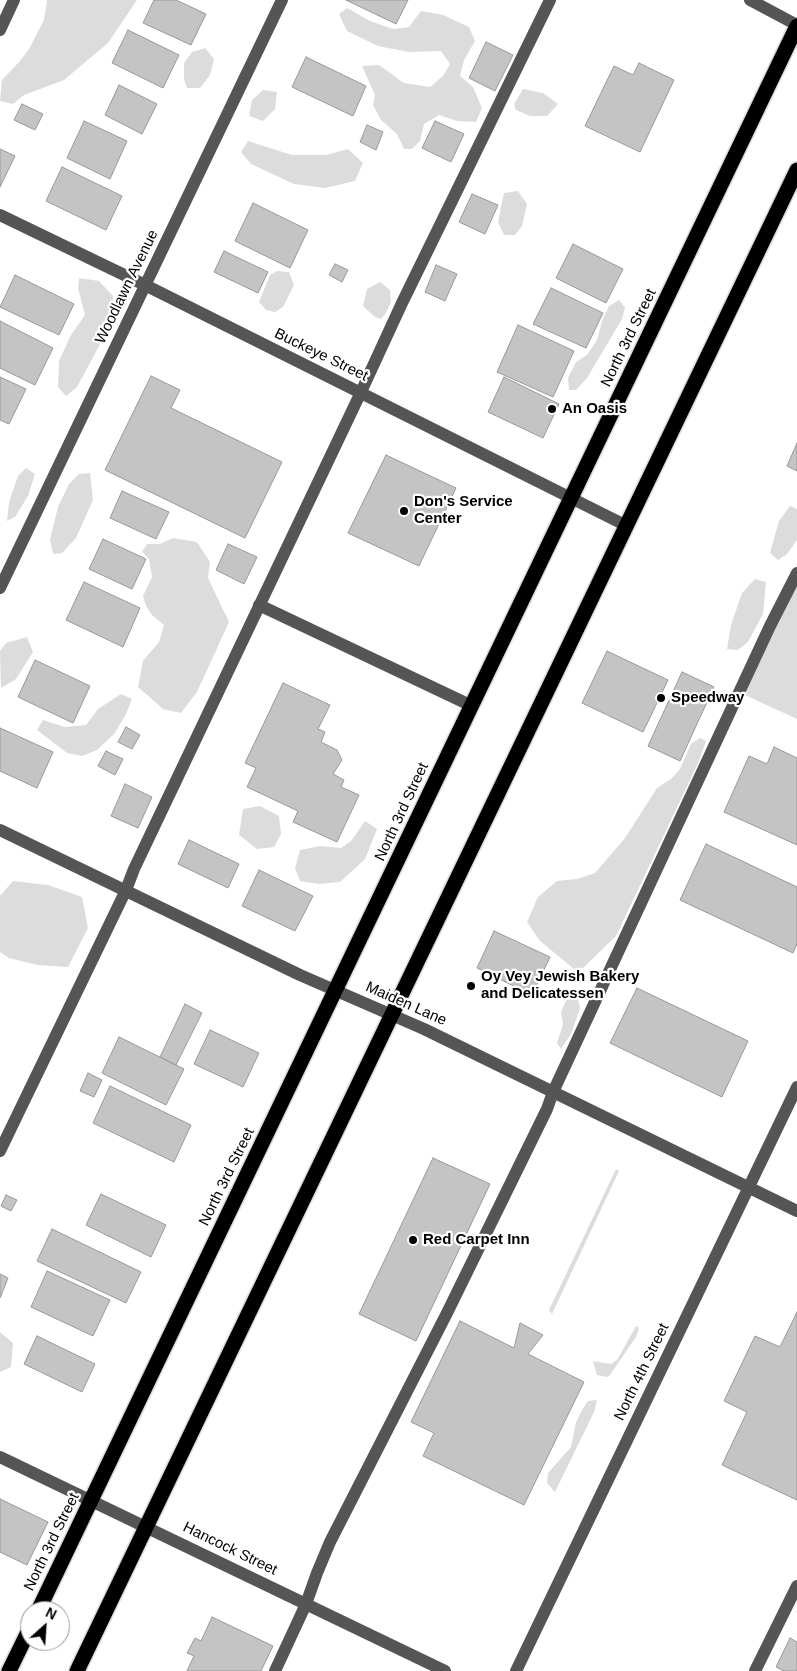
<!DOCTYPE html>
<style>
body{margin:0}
#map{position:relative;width:797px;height:1671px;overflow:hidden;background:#fff;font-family:Arial,sans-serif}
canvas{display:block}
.north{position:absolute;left:20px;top:1601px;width:50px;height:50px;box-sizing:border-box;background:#fff;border:1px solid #999;border-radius:50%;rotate:26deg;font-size:14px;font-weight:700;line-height:20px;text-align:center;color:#000}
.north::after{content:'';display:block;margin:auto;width:18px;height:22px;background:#000;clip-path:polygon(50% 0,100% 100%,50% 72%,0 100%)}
</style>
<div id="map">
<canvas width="797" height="1671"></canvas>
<div class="north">N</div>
</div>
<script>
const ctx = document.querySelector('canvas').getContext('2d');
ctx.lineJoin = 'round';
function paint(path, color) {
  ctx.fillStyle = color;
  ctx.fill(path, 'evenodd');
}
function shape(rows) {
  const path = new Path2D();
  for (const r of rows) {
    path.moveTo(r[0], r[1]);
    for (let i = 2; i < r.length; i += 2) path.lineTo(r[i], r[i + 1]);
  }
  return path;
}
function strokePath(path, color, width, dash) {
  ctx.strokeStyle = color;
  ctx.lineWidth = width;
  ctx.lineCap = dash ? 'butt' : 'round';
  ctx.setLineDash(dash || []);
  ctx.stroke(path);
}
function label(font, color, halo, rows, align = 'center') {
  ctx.font = font + ' Arial,sans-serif';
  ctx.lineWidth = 4.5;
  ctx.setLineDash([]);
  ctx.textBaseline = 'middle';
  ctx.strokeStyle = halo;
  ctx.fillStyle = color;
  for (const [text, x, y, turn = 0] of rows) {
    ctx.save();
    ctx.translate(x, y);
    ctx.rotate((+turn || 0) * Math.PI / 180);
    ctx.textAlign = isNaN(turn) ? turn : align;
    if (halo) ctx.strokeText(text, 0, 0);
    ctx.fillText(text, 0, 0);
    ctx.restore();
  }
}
const green = shape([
 [47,0,137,0,108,43,64,80,24,95,13,104,0,101,2,80,20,61,29,49,44,20],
 [347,8,370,21,393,29,409,27,421,11,443,15,469,27,475,41,464,60,460,76,473,87,482,108,476,122,457,121,439,115,424,124,420,141,412,149,404,149,397,134,381,120,373,105,375,95,362,66,379,65,404,83,430,87,443,76,450,64,441,51,409,52,378,46,347,31,339,14],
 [205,48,214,59,210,75,200,88,187,88,184,79,184,63,192,52],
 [523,89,543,93,558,104,547,116,530,116,516,110,514,104],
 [263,90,277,92,275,109,263,121,249,116,252,100],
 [248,141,292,155,326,155,348,149,363,163,355,181,325,188,294,184,251,164,241,152],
 [518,191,527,204,522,226,515,235,504,235,498,222,504,193],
 [277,271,289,272,294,285,283,307,275,312,266,310,259,302,270,275],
 [79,278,99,281,113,296,111,324,77,387,66,396,58,387,59,361,71,335,85,315,78,288],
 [380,282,390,290,391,302,386,313,381,319,375,317,363,306,367,289],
 [619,300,625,308,622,319,587,378,576,390,569,390,568,378,576,362,587,355,597,340,602,321,609,306],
 [26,468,35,474,28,496,15,517,7,521,9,502,18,476],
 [90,473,93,500,76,538,62,553,53,554,50,539,58,507,69,484,79,474],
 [790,506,797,509,797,540,787,554,778,560,770,553,779,521],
 [173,538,197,542,210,562,208,578,229,622,197,692,181,713,163,709,138,687,143,661,159,642,164,625,152,615,146,606,143,596,152,577,149,559,142,552,147,544,160,544],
 [755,579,766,582,763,614,748,642,738,650,727,649,731,625,742,593],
 [797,583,797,719,745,695,774,626],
 [27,637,33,652,16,679,1,688,0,651,6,643],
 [121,694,132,699,125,716,114,734,97,750,82,756,67,753,37,730,43,720,65,727,86,725,98,709],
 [700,738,706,741,699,761,616,936,583,968,574,969,540,941,527,922,538,897,557,881,577,879,595,873,625,838,657,788,671,779,680,769,691,744],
 [260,806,279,816,281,834,274,847,257,849,239,835,243,809],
 [365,821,377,829,365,859,340,882,319,884,300,881,295,868,300,850,320,846,341,848,351,841],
 [13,881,48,885,82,897,88,928,68,967,37,965,9,958,0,952,0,896],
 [577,996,580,1008,571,1034,561,1049,557,1043,563,1024,561,1012,567,999],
 [616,1169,619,1171,552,1314,549,1310],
 [636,1326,639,1328,636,1337,610,1375,607,1377,597,1375,593,1361,611,1364,617,1360],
 [0,1332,13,1343,11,1367,0,1372],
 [597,1400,594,1412,555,1492,547,1483,548,1473,571,1447,576,1422,582,1410,588,1401]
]);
const building = shape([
 [154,0,176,0,206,14,191,45,143,23,154,0],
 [346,0,408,0,396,24,346,0],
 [128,30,179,55,163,88,112,63,128,30],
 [486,42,513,55,495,91,469,78,486,42],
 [306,57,366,86,353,116,292,87,306,57],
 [639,63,674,80,640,152,585,126,614,66,633,75,639,63],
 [119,85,157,104,142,134,105,115,119,85],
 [22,104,43,114,35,130,14,120,22,104],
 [84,121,127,141,110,179,67,158,84,121],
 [435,121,464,134,451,162,422,148,435,121],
 [367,125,383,132,376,150,360,142,367,125],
 [0,149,15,156,0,187,0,149],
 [62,167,122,196,106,230,46,201,62,167],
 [472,194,498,205,485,234,459,222,472,194],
 [253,203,308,230,290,268,235,241,253,203],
 [573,244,623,269,606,303,556,278,573,244],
 [224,251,268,272,258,293,214,272,224,251],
 [335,264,348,270,342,282,329,275,335,264],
 [436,265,457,274,445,301,425,292,436,265],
 [15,275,74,304,59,335,0,307,15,275],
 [551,288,603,313,586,348,533,324,551,288],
 [0,321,53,348,35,385,0,368,0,321],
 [518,325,574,351,553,397,497,372,518,325],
 [151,376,180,390,171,408,282,462,245,538,105,470,151,376],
 [0,377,26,389,9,424,0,420,0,377],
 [504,377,559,404,543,438,488,412,504,377],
 [797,443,797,471,787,466,797,443],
 [386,455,456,488,419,566,348,533,386,455],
 [122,491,169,512,156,539,110,518,122,491],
 [103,539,146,559,132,589,89,569,103,539],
 [228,544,257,557,244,584,216,570,228,544],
 [84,582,140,608,123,647,66,620,84,582],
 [607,651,668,680,643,732,582,703,607,651],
 [35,660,90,686,73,723,18,697,35,660],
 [682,672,714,687,680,761,648,746,682,672],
 [283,683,330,705,318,729,325,732,321,742,337,750,342,760,333,774,344,780,341,787,359,795,337,842,293,822,298,811,247,787,256,768,245,763,283,683],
 [126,727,140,735,132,749,118,742,126,727],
 [0,728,53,752,37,788,0,771,0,728],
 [774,747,797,758,797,845,724,812,749,756,767,764,774,747],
 [106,751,123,759,115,775,98,766,106,751],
 [125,784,152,797,138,828,111,816,125,784],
 [189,840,239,864,228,888,178,864,189,840],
 [706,844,797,887,797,944,793,953,680,900,706,844],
 [259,870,313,896,295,931,242,906,259,870],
 [494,931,550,957,532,995,477,968,494,931],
 [637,988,748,1041,722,1097,610,1043,637,988],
 [185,1004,202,1013,176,1065,160,1057,185,1004],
 [210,1030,259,1053,243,1087,194,1064,210,1030],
 [119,1037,184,1069,166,1105,102,1073,119,1037],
 [88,1073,102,1080,94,1097,80,1091,88,1073],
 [110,1086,191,1125,174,1162,93,1123,110,1086],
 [433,1158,490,1184,416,1341,359,1314,433,1158],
 [101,1194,166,1225,151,1257,86,1225,101,1194],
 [6,1195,17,1200,11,1211,1,1206,6,1195],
 [52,1229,141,1272,126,1303,37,1261,52,1229],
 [47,1271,110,1300,93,1336,31,1307,47,1271],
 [0,1274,8,1278,0,1298,0,1274],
 [797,1312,797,1500,722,1465,747,1412,724,1401,755,1336,780,1347,797,1312],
 [460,1321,514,1348,520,1323,543,1335,528,1354,584,1382,524,1505,423,1456,434,1433,411,1422,460,1321],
 [37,1336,95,1364,82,1392,24,1364,37,1336],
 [0,1499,48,1522,27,1565,0,1552,0,1499],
 [212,1617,273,1646,261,1671,187,1671,194,1656,187,1653,195,1638,201,1641,212,1617],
 [790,1638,797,1642,797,1671,784,1671,776,1667,790,1638]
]);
const minor = shape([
 [750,0,797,25],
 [0,30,14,0],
 [0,215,145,285,627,526],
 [0,588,282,0],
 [259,605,472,706],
 [0,830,300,975,424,1029,797,1211],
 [0,1151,126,890,134,869,361,392,402,303,550,0],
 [0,1457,445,1671],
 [275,1671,306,1604,317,1573,330,1542,447,1313,547,1109,553,1092,770,626,797,573],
 [516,1671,797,1087],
 [755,1671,797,1586]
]);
const highway = shape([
 [38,1611,797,26],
 [9,1671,30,1628],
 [77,1671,797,170]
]);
const markers = [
 [552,409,5,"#000"],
 [404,511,5,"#000"],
 [661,698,5,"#000"],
 [471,986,5,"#000"],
 [413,1240,5,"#000"]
];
const streetNames = [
 ["Woodlawn Avenue",127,287,-64],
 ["North 3rd Street",629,338,-64],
 ["Buckeye Street",321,355,26],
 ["North 3rd Street",402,812,-65],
 ["Maiden Lane",406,1004,24],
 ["North 3rd Street",227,1177,-64],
 ["North 4th Street",642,1372,-64],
 ["North 3rd Street",52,1542,-64],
 ["Hancock Street",230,1549,26]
];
const poiNames = [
 ["An Oasis",562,409],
 ["Don's Service",414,502],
 ["Center",414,519],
 ["Speedway",671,698],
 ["Oy Vey Jewish Bakery",481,977],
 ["and Delicatessen",481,994],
 ["Red Carpet Inn",423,1240]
];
paint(green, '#dcdcdc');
paint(building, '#c4c4c4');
strokePath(building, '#999', 1);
strokePath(highway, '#dbdbdb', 18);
strokePath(minor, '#555', 12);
strokePath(highway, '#000', 15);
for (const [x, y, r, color] of markers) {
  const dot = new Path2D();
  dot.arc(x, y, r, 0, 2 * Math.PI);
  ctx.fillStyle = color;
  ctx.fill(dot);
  strokePath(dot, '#fff', 2);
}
label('15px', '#000', '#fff', streetNames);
label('bold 15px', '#000', '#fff', poiNames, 'left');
</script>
